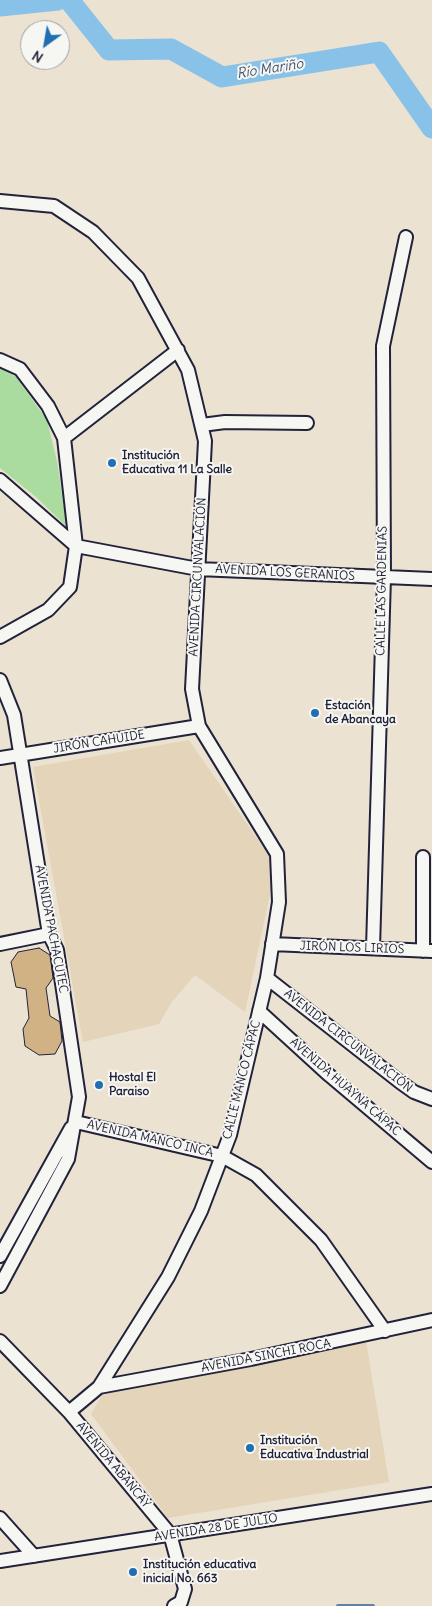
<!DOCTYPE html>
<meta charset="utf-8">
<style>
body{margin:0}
#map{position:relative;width:432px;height:1606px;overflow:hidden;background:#ebe2d1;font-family:Delius,sans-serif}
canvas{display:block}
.north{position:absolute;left:20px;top:20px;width:50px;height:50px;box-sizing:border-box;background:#f6f6f2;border:1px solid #a1a1a9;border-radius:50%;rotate:212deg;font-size:14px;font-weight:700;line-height:20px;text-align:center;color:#22223b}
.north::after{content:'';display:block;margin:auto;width:18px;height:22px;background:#1f6fb2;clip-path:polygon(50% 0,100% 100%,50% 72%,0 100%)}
</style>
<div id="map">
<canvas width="432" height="1606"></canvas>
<div class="north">N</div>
</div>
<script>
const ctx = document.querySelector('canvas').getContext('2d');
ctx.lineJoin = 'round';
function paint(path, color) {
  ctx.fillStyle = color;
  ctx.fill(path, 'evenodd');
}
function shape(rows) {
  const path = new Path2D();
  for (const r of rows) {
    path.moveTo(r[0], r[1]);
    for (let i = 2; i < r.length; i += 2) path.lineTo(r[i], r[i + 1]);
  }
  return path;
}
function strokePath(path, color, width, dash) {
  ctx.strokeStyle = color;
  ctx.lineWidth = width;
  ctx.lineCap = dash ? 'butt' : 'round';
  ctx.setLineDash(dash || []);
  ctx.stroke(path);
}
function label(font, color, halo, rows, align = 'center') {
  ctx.font = font + ' Delius,sans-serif';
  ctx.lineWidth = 4;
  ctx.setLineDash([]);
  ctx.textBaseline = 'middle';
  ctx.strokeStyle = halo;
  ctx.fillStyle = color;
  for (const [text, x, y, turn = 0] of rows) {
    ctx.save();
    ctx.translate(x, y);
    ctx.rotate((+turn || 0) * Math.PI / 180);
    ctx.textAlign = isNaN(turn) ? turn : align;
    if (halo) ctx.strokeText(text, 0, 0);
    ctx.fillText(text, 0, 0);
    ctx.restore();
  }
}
const built = shape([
 [189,740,276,866,245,1012,195,975,171,1003,159,1024,83,1042,33,767],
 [366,1341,389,1482,168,1518,91,1414,103,1394]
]);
const green = shape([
 [0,368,16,377,47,420,57,461,67,527,36,497,0,468]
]);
const stream = shape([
 [338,1606,373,1606]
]);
const river = shape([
 [69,0,109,50,171,49,222,77,379,52,432,128],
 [0,6,58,0]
]);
const building = shape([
 [39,948,50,955,53,978,46,988,50,1016,60,1022,62,1041,55,1054,39,1055,25,1046,23,1029,29,1018,26,989,16,987,11,962,18,952,39,948]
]);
const minor = shape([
 [0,201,54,206,93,232,138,278,188,370,205,441,192,689,199,726,277,854,279,902,267,978,230,1135,201,1211,168,1277,99,1387,69,1412],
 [0,360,20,369,48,406,64,438,76,546,70,587,48,610,0,637],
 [202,425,225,422,307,423],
 [64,438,178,350],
 [0,480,76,546,198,569,432,579],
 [0,680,14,715,49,934,57,950,79,1097,68,1159,0,1286],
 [0,758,199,726],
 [423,857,423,951],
 [0,944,49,934],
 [272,944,432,951],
 [373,948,384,577,383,346,406,237],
 [267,978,400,1082,414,1092,432,1099],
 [259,1011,329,1075,432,1162],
 [76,1122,222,1156,256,1175,321,1240,385,1331],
 [0,1256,71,1128],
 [0,1341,69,1412,170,1534,185,1589,181,1602,174,1606],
 [99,1387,251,1359,432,1320],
 [0,1518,34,1556],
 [0,1561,432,1494]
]);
const markers = [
 [112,463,5,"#1f6fb2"],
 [315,713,5,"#1f6fb2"],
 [99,1085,5,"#1f6fb2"],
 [250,1448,5,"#1f6fb2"],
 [133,1572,5,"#1f6fb2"]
];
const poiNames = [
 ["Institución",122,456],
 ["Educativa 11 La Salle",122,470],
 ["Estación",325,706],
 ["de Abancaya",325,720],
 ["Hostal El",109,1078],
 ["Paraiso",109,1092],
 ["Institución",260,1441],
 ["Educativa Industrial",260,1455],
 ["Institución educativa",143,1565],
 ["inicial No. 663",143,1579]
];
const streetNames = [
 ["AVENIDA LOS GERANIOS",285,573,3],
 ["AVENIDA CIRCUNVALACIÓN",198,577,-87],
 ["CALLE LAS GARDENIAS",382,591,-89],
 ["JIRÓN CAHUIDE",99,742,-9],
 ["AVENIDA PACHACUTEC",51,929,79],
 ["JIRÓN LOS LIRIOS",352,948,2],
 ["AVENIDA CIRCUNVALACIÓN",348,1041,38],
 ["CALLE MANCO CÁPAC",242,1080,-76],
 ["AVENIDA HUAYNA CÁPAC",345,1087,41],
 ["AVENIDA MANCO INCA",150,1139,13],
 ["AVENIDA SINCHI ROCA",266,1356,-11],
 ["AVENIDA ABANCAY",113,1465,50],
 ["AVENIDA 28 DE JULIO",216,1528,-9]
];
const waterNames = [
 ["Río Mariño",270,69,-9]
];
paint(built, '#e3d4ba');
paint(green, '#a9dc9e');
strokePath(stream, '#6082a3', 4);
strokePath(river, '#89c2e8', 21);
paint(building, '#d1b285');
strokePath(building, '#22223b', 1);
strokePath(minor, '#22223b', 16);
strokePath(minor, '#f6f6f2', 12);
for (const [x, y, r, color] of markers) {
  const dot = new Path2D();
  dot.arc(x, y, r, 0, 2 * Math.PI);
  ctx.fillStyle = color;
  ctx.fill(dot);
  strokePath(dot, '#f6f6f2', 2);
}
label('bold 12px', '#22223b', '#f6f6f2', poiNames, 'left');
label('12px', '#22223b', '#f6f6f2', streetNames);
label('italic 14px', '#41526f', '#f6f6f2', waterNames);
</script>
